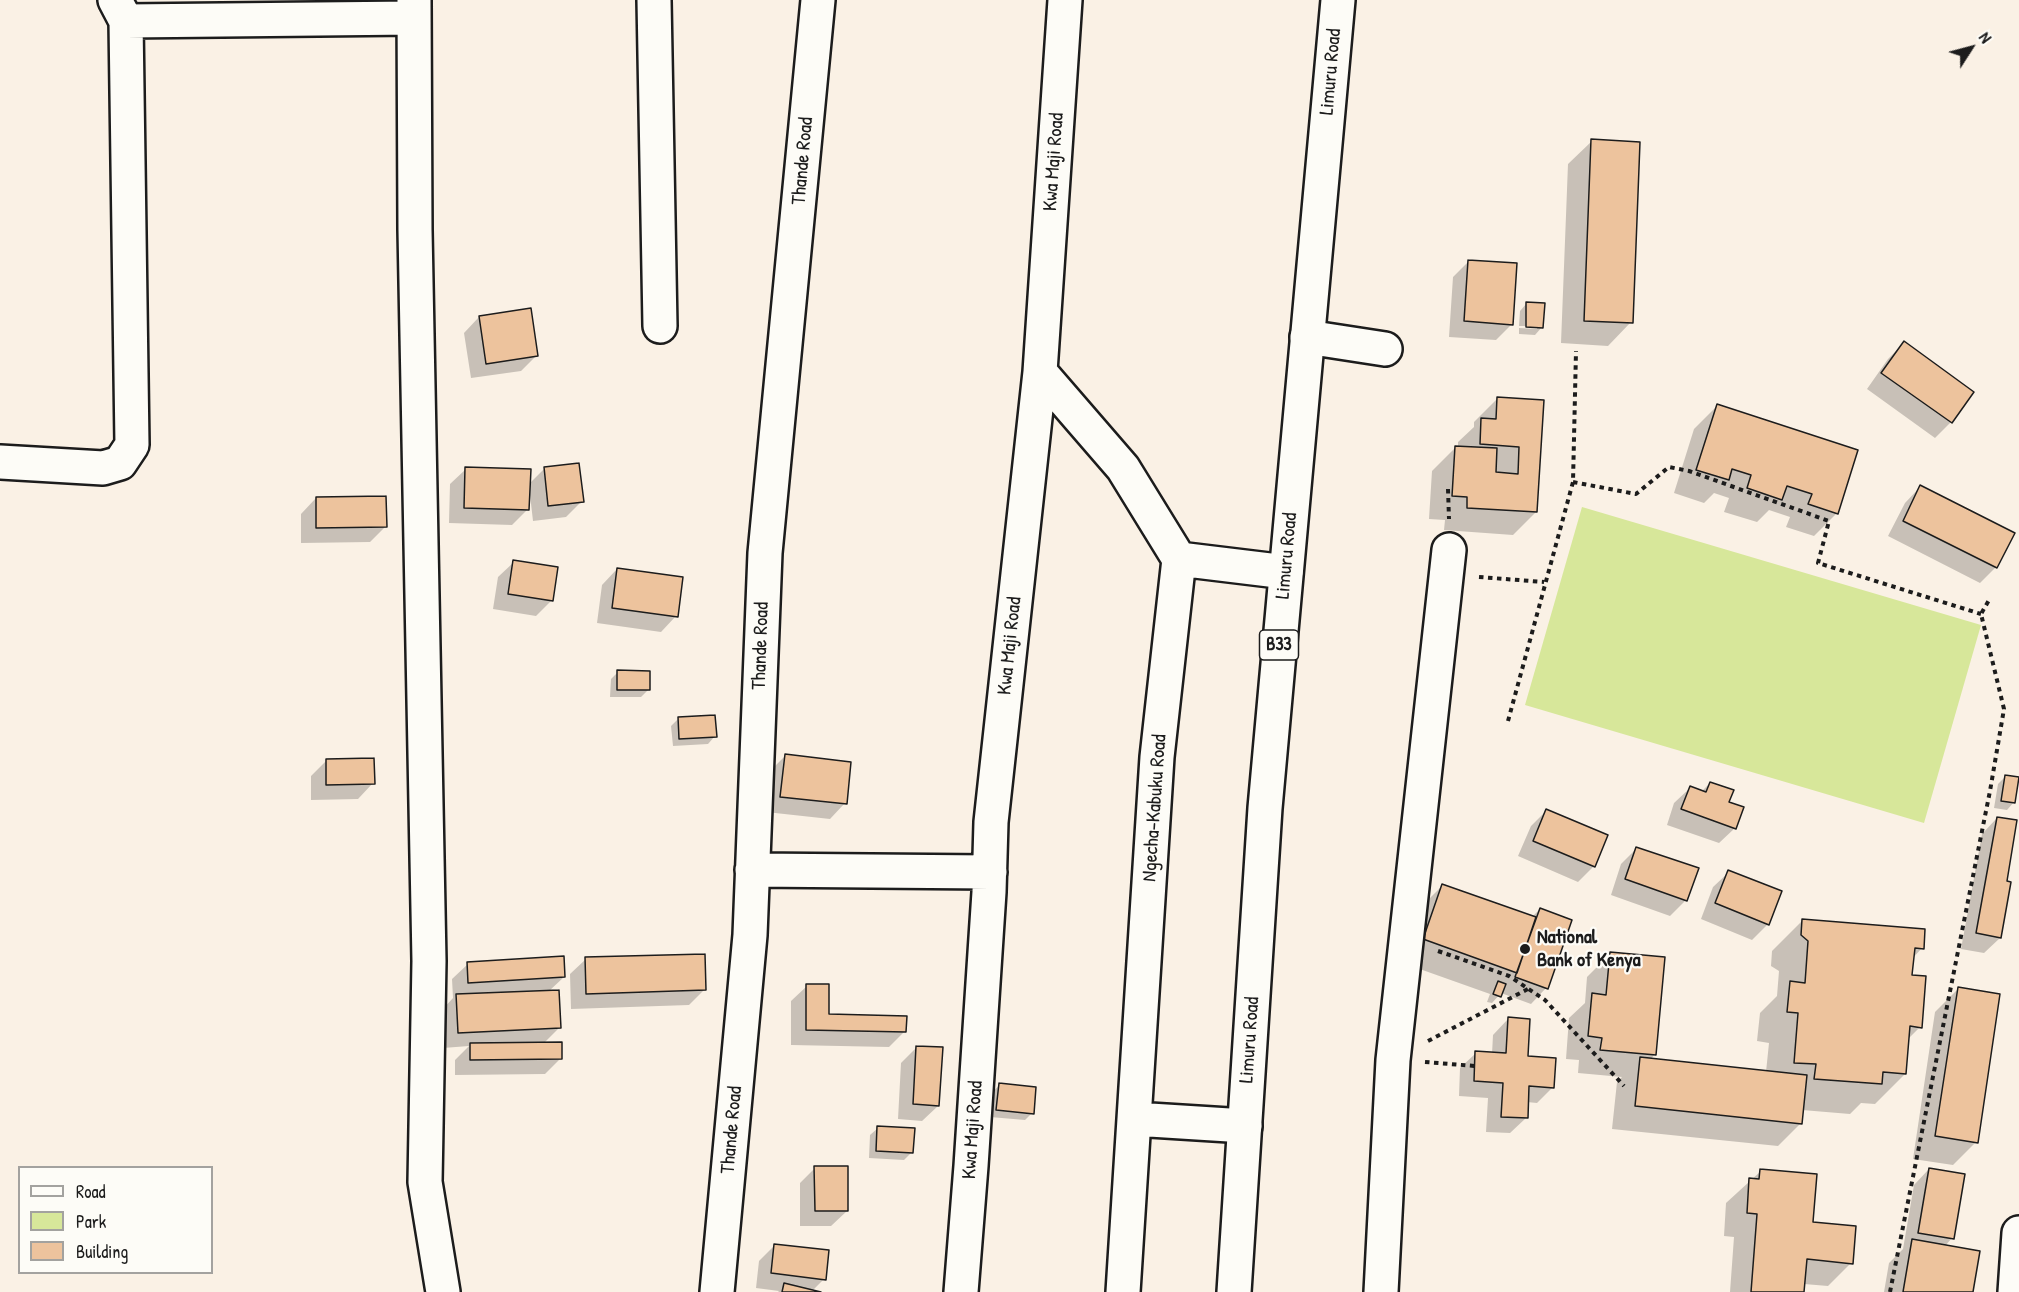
<!DOCTYPE html>
<style>
body{margin:0}
#map{position:relative;width:2019px;height:1292px;overflow:hidden;background:#faf1e5;font-family:"Patrick Hand",sans-serif}
canvas{display:block}
.legend{position:absolute;left:18px;top:1166px;width:195px;height:108px;box-sizing:border-box;background:#fdfcf7;border:2px solid #a3a29f;margin:0;padding:8px 10px;list-style:none;font-size:18px;color:#1c1c1c}
.legend li{display:flex;align-items:center;gap:12px;height:30px}
.legend b{width:30px;border:2px solid #a3a29f}
.north{position:absolute;left:1941px;top:18px;width:60px;height:60px;-webkit-text-stroke:4px #fdfcf7;paint-order:stroke;rotate:54deg;font-size:16px;font-weight:700;line-height:24px;text-align:center;color:#1c1c1c}
.north::after{content:'';display:block;margin:auto;width:21px;height:27px;background:#1c1c1c;clip-path:polygon(50% 0,100% 100%,50% 72%,0 100%)}
</style>
<div id="map">
<canvas width="2019" height="1292"></canvas>
<ul class="legend">
<li><b style="height:8px;background:#fdfcf7"></b>Road</li>
<li><b style="height:16px;background:#d7e79a"></b>Park</li>
<li><b style="height:16px;background:#edc39d"></b>Building</li>
</ul>
<div class="north">N</div>
</div>
<script>
const ctx = document.querySelector('canvas').getContext('2d');
ctx.lineJoin = 'round';
function paint(path, color) {
  ctx.fillStyle = color;
  ctx.fill(path, 'evenodd');
}
function shape(rows) {
  const path = new Path2D();
  for (const r of rows) {
    path.moveTo(r[0], r[1]);
    for (let i = 2; i < r.length; i += 2) path.lineTo(r[i], r[i + 1]);
  }
  return path;
}
function strokePath(path, color, width, dash) {
  ctx.strokeStyle = color;
  ctx.lineWidth = width;
  ctx.lineCap = dash ? 'butt' : 'round';
  ctx.setLineDash(dash || []);
  ctx.stroke(path);
}
function label(font, color, halo, rows, align = 'center') {
  ctx.font = font + ' "Patrick Hand",sans-serif';
  ctx.lineWidth = 4.5;
  ctx.setLineDash([]);
  ctx.textBaseline = 'middle';
  ctx.strokeStyle = halo;
  ctx.fillStyle = color;
  for (const [text, x, y, turn = 0] of rows) {
    ctx.save();
    ctx.translate(x, y);
    ctx.rotate((+turn || 0) * Math.PI / 180);
    ctx.textAlign = isNaN(turn) ? turn : align;
    if (halo) ctx.strokeText(text, 0, 0);
    ctx.fillText(text, 0, 0);
    ctx.restore();
  }
}
const green = shape([
 [1582,507,1981,625,1924,823,1525,705]
]);
const shadow = shape([
 [1592,141,1631,322,1608,346,1561,343,1568,164],
 [1468,262,1512,324,1496,340,1449,337,1453,277],
 [1527,303,1542,327,1535,335,1519,334,1519,328,1537,329,1537,326,1519,326,1520,311],
 [479,317,536,356,521,371,471,378,464,333],
 [1904,343,1972,392,1951,422,1935,438,1867,389,1888,359],
 [1497,399,1542,401,1536,512,1513,535,1444,530,1445,520,1429,519,1432,471,1456,447,1458,448,1458,442,1474,427,1474,422],
 [1717,406,1837,513,1814,536,1786,527,1790,517,1769,510,1757,522,1724,512,1729,498,1714,493,1704,503,1674,493,1694,429],
 [466,469,529,484,544,469,582,501,566,517,533,521,530,495,528,495,528,509,512,525,449,523,450,484],
 [1920,487,1996,567,1980,583,1888,536,1905,503],
 [316,498,385,527,370,542,301,543,301,514],
 [514,562,552,600,536,616,493,609,498,577],
 [617,569,676,616,661,632,597,623,602,585],
 [618,672,648,690,641,697,610,697,611,679],
 [678,719,715,736,708,744,673,746,671,726],
 [785,756,845,803,830,819,766,812,770,771],
 [326,761,373,783,358,799,311,800,311,776],
 [2006,776,2014,802,2007,810,1994,808,1998,784],
 [1710,783,1728,803,1735,828,1719,843,1667,825,1674,803,1690,788,1701,792],
 [1546,811,1594,866,1578,882,1518,856,1531,826],
 [1997,818,2000,938,1984,953,1961,949,1982,834],
 [1637,848,1686,900,1670,916,1611,895,1621,864],
 [1729,872,1768,924,1752,940,1701,919,1713,887],
 [1442,886,1532,917,1540,909,1570,921,1546,988,1531,1004,1501,993,1492,1003,1487,1002,1490,994,1400,962,1419,909],
 [1803,920,1922,948,1912,959,1911,976,1920,1027,1907,1040,1905,1074,1875,1104,1861,1103,1850,1114,1802,1110,1801,1123,1778,1146,1612,1129,1617,1082,1622,1077,1578,1073,1579,1060,1566,1059,1569,1018,1585,1003,1587,977,1610,954,1655,1054,1650,1060,1766,1072,1769,1043,1757,1041,1760,1013,1777,996,1779,971,1771,966,1772,951],
 [586,959,705,989,689,1005,571,1009,570,974],
 [468,964,564,977,548,992,559,1028,543,1044,561,1058,545,1074,455,1075,455,1060,469,1046,443,1048,441,1011,453,998,452,979],
 [807,986,827,1016,905,1031,889,1047,791,1045,791,1001],
 [1958,989,1976,1142,1953,1165,1913,1159,1935,1012],
 [1508,1019,1526,1058,1553,1087,1537,1103,1527,1102,1526,1118,1510,1133,1486,1132,1488,1098,1459,1096,1460,1068,1476,1053,1492,1054,1493,1035],
 [917,1047,938,1106,922,1121,898,1119,901,1063],
 [1000,1085,1032,1113,1025,1120,990,1117,992,1092],
 [878,1128,912,1152,904,1160,869,1158,870,1135],
 [815,1168,847,1211,831,1226,800,1226,800,1183],
 [1929,1169,1952,1238,1945,1246,1972,1292,1884,1292,1889,1263,1903,1249,1914,1185],
 [1761,1171,1851,1263,1828,1286,1804,1284,1803,1292,1730,1292,1734,1237,1724,1236,1726,1203],
 [775,1245,824,1279,812,1291,814,1292,778,1292,779,1291,756,1288,759,1261]
]);
const building = shape([
 [1591,139,1640,142,1633,323,1584,321,1591,139],
 [1468,260,1517,263,1513,325,1464,321,1468,260],
 [1526,302,1545,303,1543,328,1526,327,1526,302],
 [531,308,538,356,486,364,479,316,531,308],
 [1904,341,1974,392,1952,423,1881,373,1904,341],
 [1497,397,1544,400,1537,512,1467,508,1467,497,1452,496,1455,446,1497,448,1496,472,1518,474,1519,447,1480,444,1481,418,1496,419,1497,397],
 [1717,404,1858,450,1838,514,1808,504,1812,494,1787,486,1782,500,1747,488,1751,475,1732,469,1729,480,1696,470,1717,404],
 [579,463,584,502,548,506,544,467,579,463],
 [465,467,531,469,529,510,464,508,465,467],
 [1920,485,2015,533,1997,568,1903,521,1920,485],
 [386,496,387,527,316,528,316,497,386,496],
 [513,560,558,567,553,601,508,594,513,560],
 [617,568,683,577,678,617,612,608,617,568],
 [617,670,650,671,650,690,617,690,617,670],
 [715,715,717,737,679,739,678,717,715,715],
 [785,754,851,762,847,804,780,797,785,754],
 [374,758,375,784,326,785,326,759,374,758],
 [2005,775,2019,777,2015,803,2001,801,2005,775],
 [1710,782,1734,790,1729,802,1744,807,1736,829,1681,809,1690,786,1706,792,1710,782],
 [1546,809,1608,835,1595,867,1533,841,1546,809],
 [1997,817,2017,820,2007,881,2011,882,2001,938,1976,933,1997,817],
 [1636,847,1699,868,1687,901,1625,879,1636,847],
 [1728,870,1782,891,1769,925,1715,903,1728,870],
 [1442,884,1536,917,1517,973,1423,939,1442,884],
 [1540,908,1572,920,1548,989,1515,977,1540,908],
 [1802,919,1925,929,1924,949,1915,948,1912,975,1926,976,1922,1028,1910,1026,1906,1074,1883,1072,1882,1084,1814,1079,1816,1064,1794,1063,1798,1013,1787,1012,1790,981,1805,983,1808,941,1801,935,1802,919],
 [1610,952,1665,957,1656,1055,1600,1050,1602,1038,1588,1036,1592,993,1606,995,1610,952],
 [705,954,706,990,586,994,585,957,705,954],
 [564,956,565,977,468,983,467,962,564,956],
 [1498,981,1506,984,1501,997,1493,994,1498,981],
 [806,984,829,984,829,1014,907,1016,906,1032,806,1030,806,984],
 [1958,987,2000,994,1978,1143,1935,1136,1958,987],
 [559,990,561,1028,458,1033,456,994,559,990],
 [1508,1017,1530,1019,1528,1056,1556,1058,1554,1088,1529,1086,1528,1118,1501,1117,1503,1083,1474,1081,1475,1051,1506,1053,1508,1017],
 [562,1042,562,1059,470,1060,470,1043,562,1042],
 [916,1046,943,1047,939,1106,913,1104,916,1046],
 [1640,1057,1807,1075,1802,1124,1635,1106,1640,1057],
 [999,1083,1036,1087,1034,1114,996,1110,999,1083],
 [877,1126,915,1128,913,1153,876,1151,877,1126],
 [814,1166,848,1166,848,1211,815,1211,814,1166],
 [1929,1168,1965,1174,1954,1239,1918,1233,1929,1168],
 [1760,1169,1817,1174,1813,1222,1856,1226,1853,1264,1807,1259,1804,1292,1751,1292,1757,1214,1747,1213,1749,1178,1759,1179,1760,1169],
 [1912,1239,1980,1251,1973,1292,1903,1292,1912,1239],
 [774,1244,829,1250,826,1280,771,1273,774,1244],
 [784,1283,821,1292,782,1292,784,1283]
]);
const path = shape([
 [1573,482,1636,494,1669,467,1689,471,1829,521,1818,563,1981,614],
 [1448,489,1449,519],
 [1479,577,1544,582],
 [1508,721,1573,482,1576,351],
 [1438,951,1509,976,1545,1000,1624,1086],
 [1428,1041,1528,989],
 [1425,1062,1475,1066],
 [1890,1292,1990,791,2004,709,1981,614,1989,600]
]);
const minor = shape([
 [414,0,415,230,429,961,425,1182,443,1292],
 [654,0,660,326],
 [126,21,414,18],
 [1307,337,1385,349],
 [1040,372,1123,468,1179,559,1157,757,1123,1292],
 [0,462,103,468,120,463,132,445,126,21,115,0],
 [1179,559,1286,572],
 [752,870,990,872],
 [1134,1119,1245,1126],
 [717,1292,750,935,765,553,818,0],
 [961,1292,971,1166,989,892,991,822,1040,372,1065,0],
 [1381,1292,1393,1060,1449,550],
 [2015,1292,2019,1233]
]);
const highway = shape([
 [1234,1292,1265,808,1338,0]
]);
const markers = [
 [1525,949,6,"#1c1c1c"]
];
const shields = [
 [1279,645,39]
];
const shieldNames = [
 ["B33",1279,645]
];
const streetNames = [
 ["Limuru Road",1331,72,-85],
 ["Thande Road",803,161,-85],
 ["Kwa Maji Road",1054,162,-86],
 ["Limuru Road",1287,556,-85],
 ["Thande Road",761,646,-88],
 ["Kwa Maji Road",1010,646,-84],
 ["Ngecha-Kabuku Road",1155,808,-86],
 ["Limuru Road",1250,1040,-86],
 ["Thande Road",732,1130,-85],
 ["Kwa Maji Road",973,1130,-86]
];
const poiNames = [
 ["National",1537,938],
 ["Bank of Kenya",1537,961]
];
paint(green, '#d7e79a');
paint(shadow, '#0003');
paint(building, '#edc39d');
strokePath(building, '#1c1c1c', 1.5);
strokePath(minor, '#1c1c1c', 38);
strokePath(highway, '#1c1c1c', 38);
strokePath(path, '#1c1c1c', 4, [4.5, 4.5]);
strokePath(minor, '#fdfcf7', 33);
strokePath(highway, '#fdfcf7', 33);
for (const [x, y, r, color] of markers) {
  const dot = new Path2D();
  dot.arc(x, y, r, 0, 2 * Math.PI);
  ctx.fillStyle = color;
  ctx.fill(dot);
  strokePath(dot, '#fdfcf7', 2);
}
for (const [x, y, w] of shields) {
  const box = new Path2D();
  box.roundRect(x - w / 2, y - 15, w, 30, 4.5);
  ctx.fillStyle = '#fdfcf7';
  ctx.fill(box);
  strokePath(box, '#1c1c1c', 1.5);
}
label('bold 18px', '#1c1c1c', null, shieldNames);
label('20px', '#1c1c1c', '#fdfcf7', streetNames);
label('bold 20px', '#1c1c1c', '#fdfcf7', poiNames, 'left');
</script>
